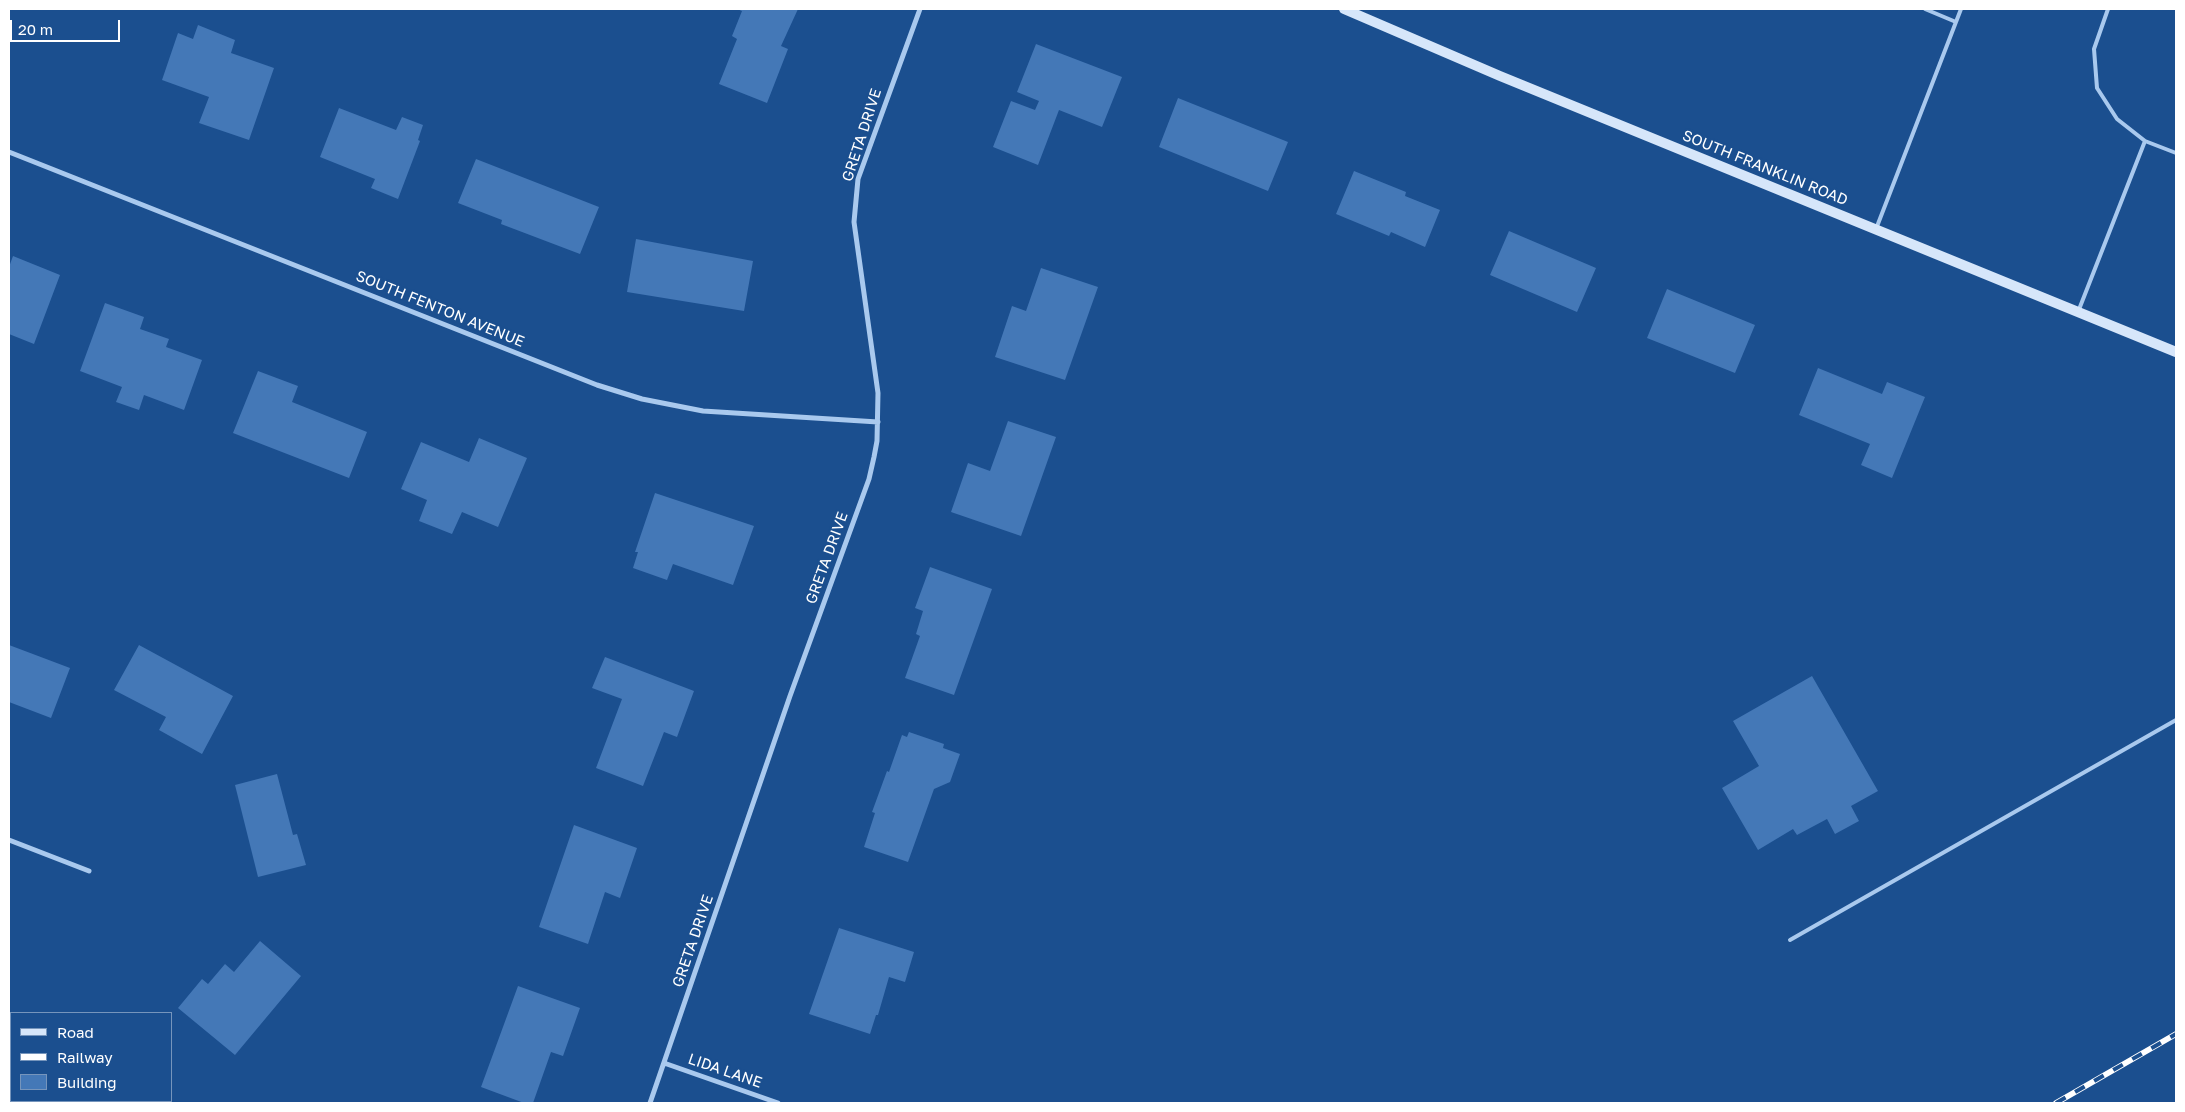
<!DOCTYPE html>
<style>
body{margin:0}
#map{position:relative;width:2185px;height:1112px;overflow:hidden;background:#1b4f8f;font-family:"Golos Text",sans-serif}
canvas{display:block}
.frame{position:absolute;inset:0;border:10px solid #fff;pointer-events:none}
.legend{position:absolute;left:10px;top:1012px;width:162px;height:90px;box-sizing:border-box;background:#1b4f8f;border:1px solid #7695bc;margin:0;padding:6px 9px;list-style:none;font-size:15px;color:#fff}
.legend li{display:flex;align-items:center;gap:10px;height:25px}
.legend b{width:25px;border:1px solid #7695bc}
.scale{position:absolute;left:10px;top:20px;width:110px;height:22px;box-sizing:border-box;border:2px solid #fff;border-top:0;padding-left:6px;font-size:15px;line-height:18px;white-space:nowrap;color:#fff;-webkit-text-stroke:4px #1b4f8f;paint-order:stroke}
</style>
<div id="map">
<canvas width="2185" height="1112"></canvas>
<div class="frame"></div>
<ul class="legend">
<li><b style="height:6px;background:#d6e6fa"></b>Road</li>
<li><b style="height:6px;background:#fff"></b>Railway</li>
<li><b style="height:14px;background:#4478b7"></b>Building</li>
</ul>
<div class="scale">20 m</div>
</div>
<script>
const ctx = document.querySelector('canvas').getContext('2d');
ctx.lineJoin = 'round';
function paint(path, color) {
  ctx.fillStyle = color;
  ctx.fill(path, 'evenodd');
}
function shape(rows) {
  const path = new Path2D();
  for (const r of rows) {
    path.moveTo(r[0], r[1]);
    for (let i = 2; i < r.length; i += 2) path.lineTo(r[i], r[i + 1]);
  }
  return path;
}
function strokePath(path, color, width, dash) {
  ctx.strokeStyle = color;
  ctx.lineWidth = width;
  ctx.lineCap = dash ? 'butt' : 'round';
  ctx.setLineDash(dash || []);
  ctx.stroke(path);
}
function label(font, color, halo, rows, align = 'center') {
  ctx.font = font + ' "Golos Text",sans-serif';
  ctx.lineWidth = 4.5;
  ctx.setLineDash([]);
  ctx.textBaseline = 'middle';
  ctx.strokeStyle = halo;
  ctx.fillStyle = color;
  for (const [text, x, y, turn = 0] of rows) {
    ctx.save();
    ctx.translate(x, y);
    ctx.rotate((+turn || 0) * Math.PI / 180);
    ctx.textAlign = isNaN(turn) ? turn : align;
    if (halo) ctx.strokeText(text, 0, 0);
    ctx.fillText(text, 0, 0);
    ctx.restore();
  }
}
const building = shape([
 [737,9,798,9,781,46,788,49,767,103,719,84,737,39,732,36,742,11],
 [198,25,235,40,231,53,274,68,249,140,199,123,209,97,162,80,178,33,193,39],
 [1036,44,1122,77,1102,127,1059,110,1038,165,993,147,1011,101,1035,110,1039,101,1017,92],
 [1178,98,1288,142,1268,191,1159,147],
 [339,108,396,130,402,117,423,125,418,140,420,141,398,199,371,188,375,179,320,157],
 [476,159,599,207,580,254,501,224,502,220,458,203],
 [1354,171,1406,192,1405,196,1440,210,1425,247,1391,232,1389,236,1336,214],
 [1509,231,1596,268,1577,312,1490,275],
 [636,239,753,261,744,311,627,292],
 [13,256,60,275,34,344,9,334,9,267],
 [1041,268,1098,287,1065,380,995,357,1012,306,1026,311],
 [1667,289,1755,325,1735,373,1647,338],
 [105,303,144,317,140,329,169,339,166,347,202,360,184,410,144,395,139,410,116,402,122,387,80,371],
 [1818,368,1882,394,1887,382,1925,397,1892,478,1861,465,1870,444,1799,415],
 [258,371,298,386,292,402,367,432,349,478,233,433],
 [1008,421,1056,437,1021,536,951,512,968,463,990,471],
 [479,438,527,458,498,527,462,512,452,534,419,521,427,500,401,489,421,442,469,462],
 [655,493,754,526,733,585,673,564,667,580,633,568,638,552,635,552],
 [930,567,992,589,954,695,905,678,920,636,916,634,923,611,915,608],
 [9,645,70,668,51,718,9,702],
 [139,645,233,696,202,754,159,730,166,717,114,690],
 [605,657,694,691,677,737,664,732,643,786,596,768,622,699,592,688],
 [1812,676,1878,791,1851,806,1859,821,1835,834,1827,819,1797,835,1793,829,1758,850,1722,788,1759,766,1733,721],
 [909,732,944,744,943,748,960,754,950,782,934,789,908,862,864,847,875,813,872,812,887,771,889,772,902,735,907,737],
 [277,774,293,835,297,834,306,865,258,877,235,785],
 [574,825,637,848,620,898,605,892,588,944,539,927],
 [839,928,914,952,905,982,889,977,878,1015,876,1015,870,1034,809,1014],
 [260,941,301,976,235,1055,178,1008,202,979,208,984,225,964,234,972],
 [518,986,580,1008,563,1056,551,1052,533,1103,524,1103,481,1087]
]);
const service = shape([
 [1925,9,1956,22],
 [2145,141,2176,153],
 [1876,229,1961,9],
 [2078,312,2145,141,2117,119,2097,88,2094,49,2108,9],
 [1790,940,2176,720]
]);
const minor = shape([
 [9,152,597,385,642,399,703,411,878,422],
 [9,840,89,871],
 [664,1063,778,1103],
 [650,1103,790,696,869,479,874,457,877,441,878,393,854,222,858,179,920,9]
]);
const secondary = shape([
 [1344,9,1500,76,2176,352]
]);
const rail = shape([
 [2056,1103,2176,1034]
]);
const streetNames = [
 ["GRETA DRIVE",862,135,-72],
 ["SOUTH FRANKLIN ROAD",1765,168,22],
 ["SOUTH FENTON AVENUE",440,309,22],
 ["GRETA DRIVE",827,558,-70],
 ["GRETA DRIVE",693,941,-71],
 ["LIDA LANE",725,1071,19]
];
paint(building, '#4478b7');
strokePath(service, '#a9c9ee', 4);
strokePath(minor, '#a9c9ee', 5);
strokePath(secondary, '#d6e6fa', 10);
strokePath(rail, '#fff', 5.5);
strokePath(rail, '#1b4f8f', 4, [11]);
label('15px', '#fff', '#1b4f8f', streetNames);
</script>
